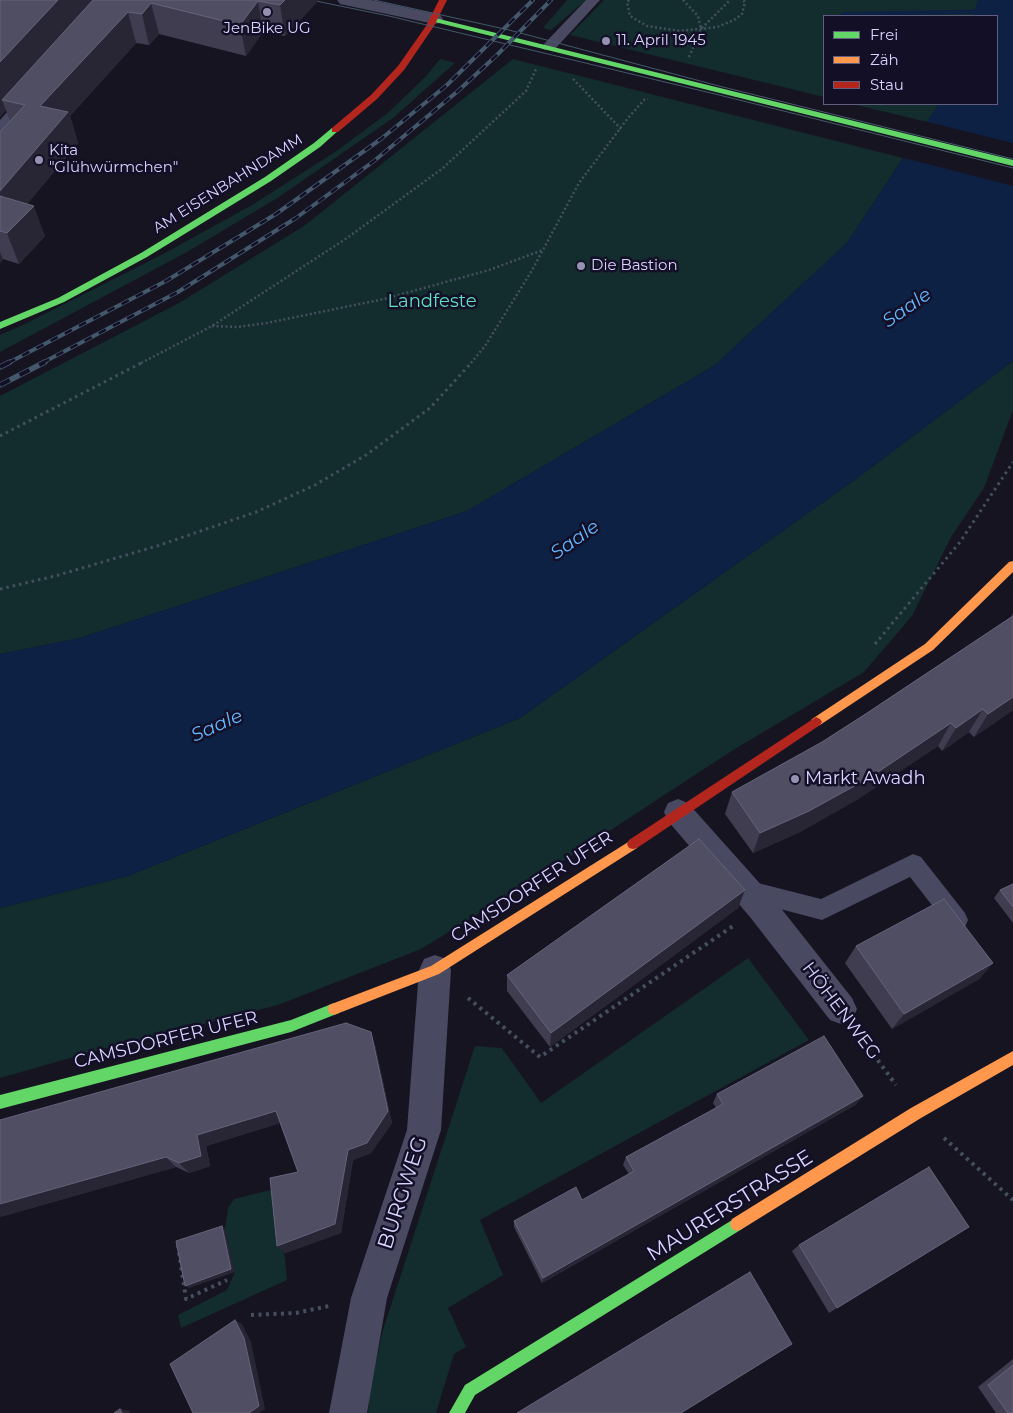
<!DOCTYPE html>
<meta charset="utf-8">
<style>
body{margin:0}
#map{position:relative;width:1013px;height:1413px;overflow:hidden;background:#161421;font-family:Montserrat,sans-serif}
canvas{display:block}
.legend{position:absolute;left:823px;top:15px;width:175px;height:90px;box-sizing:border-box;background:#130f26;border:1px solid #625e7d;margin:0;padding:6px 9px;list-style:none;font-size:15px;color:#d9d4ff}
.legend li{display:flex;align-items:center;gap:10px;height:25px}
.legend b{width:25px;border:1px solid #625e7d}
</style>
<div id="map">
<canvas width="1013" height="1413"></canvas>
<ul class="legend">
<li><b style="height:6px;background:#63d668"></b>Frei</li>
<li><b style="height:6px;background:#ff974d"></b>Zäh</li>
<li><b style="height:6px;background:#b3261e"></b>Stau</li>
</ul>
</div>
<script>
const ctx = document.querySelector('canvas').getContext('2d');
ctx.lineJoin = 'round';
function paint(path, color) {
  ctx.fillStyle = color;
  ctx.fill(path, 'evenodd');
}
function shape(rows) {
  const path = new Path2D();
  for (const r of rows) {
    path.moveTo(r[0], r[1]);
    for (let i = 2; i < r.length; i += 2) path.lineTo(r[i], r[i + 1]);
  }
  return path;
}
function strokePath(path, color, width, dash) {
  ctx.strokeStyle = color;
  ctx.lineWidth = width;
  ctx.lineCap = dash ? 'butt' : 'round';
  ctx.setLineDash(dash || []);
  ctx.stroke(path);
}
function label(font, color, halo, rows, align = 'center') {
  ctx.font = font + ' Montserrat,sans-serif';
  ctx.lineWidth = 5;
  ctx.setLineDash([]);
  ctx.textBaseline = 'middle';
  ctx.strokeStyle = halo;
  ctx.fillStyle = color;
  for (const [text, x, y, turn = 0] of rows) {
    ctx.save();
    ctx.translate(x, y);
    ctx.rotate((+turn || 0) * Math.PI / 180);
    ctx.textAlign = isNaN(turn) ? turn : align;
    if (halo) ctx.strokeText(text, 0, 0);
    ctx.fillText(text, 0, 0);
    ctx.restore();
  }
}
const green = shape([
 [567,0,586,0,551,30,543,28],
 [604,0,978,0,973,16,824,16,824,97,570,35],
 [440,59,455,63,393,118,279,197,187,252,0,352,0,335,25,324,165,253,252,205,335,152,388,113,426,76],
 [513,59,903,158,847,243,715,365,467,511,80,638,0,654,0,396,179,303,304,226],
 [852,104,939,104,927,122],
 [1013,361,1013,410,984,488,951,537,912,616,864,672,730,752,562,862,421,949,278,1005,95,1051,0,1078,0,908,128,876,520,718,860,476],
 [748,958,809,1040,480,1220,503,1275,448,1308,466,1347,454,1354,436,1413,368,1413,370,1387,383,1330,475,1046,502,1048,541,1103],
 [278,1188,287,1280,181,1328,178,1315,227,1290,235,1272,225,1229,228,1208,234,1199]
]);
const water = shape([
 [978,0,1013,0,1013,361,860,476,520,718,128,876,0,908,0,654,80,638,467,511,715,365,847,243,939,104,997,104,997,16,973,16]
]);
const pier = shape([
 [924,121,1013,143,1013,186,900,157]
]);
const stream = shape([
 [1013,9,1013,13,844,16,840,14,844,12,1013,9]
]);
const pathFar2 = shape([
 [629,0,627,2,630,16,647,26,680,31,717,27,734,20,742,14,745,2,743,0],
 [683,0,698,16,701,29],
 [689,57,701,29,730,0],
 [573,79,621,129],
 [212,326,237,327,267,323,384,299,489,270,543,250],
 [141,363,212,326,347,238,443,168,526,91,536,69],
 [471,363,485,346,531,272,579,183,628,118,644,100,648,99]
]);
const pathFar1 = shape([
 [0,436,143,362],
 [0,589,55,576,157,546,256,512,315,485,366,455,430,408,472,362],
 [875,644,960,542,1013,462]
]);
const path = shape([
 [468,998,540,1057,733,926],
 [860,1036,896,1085],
 [944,1138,1013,1200],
 [178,1245,186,1299,227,1280],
 [251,1315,296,1313,329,1306]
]);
const lane = shape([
 [586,0,600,0,554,50,544,50,542,47,544,44,586,0],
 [913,854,921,857,965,913,968,920,965,927,957,930,949,927,910,877,822,920,746,900,738,897,735,890,738,883,746,880,821,899,913,854]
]);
const street = shape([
 [337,0,371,0,440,15,443,19,440,23,434,24,340,4,337,0],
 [34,88,41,90,44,94,7,136,0,138,0,120,27,90,34,88],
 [678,799,688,803,772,897,852,998,857,1009,852,1020,841,1024,830,1020,750,917,668,821,664,812,668,803,678,799],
 [435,955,446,959,451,970,441,1130,387,1298,367,1413,329,1413,351,1298,407,1130,419,970,424,959,435,955]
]);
const fast = shape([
 [431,17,1013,160,1013,166,431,21,431,17],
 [332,128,339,130,320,147,271,181,147,257,64,302,0,329,0,322,58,298,141,253,265,177,314,143,332,128],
 [334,1003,339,1005,340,1009,339,1013,291,1032,0,1109,0,1095,291,1020,334,1003],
 [737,1217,742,1219,744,1224,742,1229,475,1395,465,1413,449,1413,465,1385,737,1217]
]);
const slow = shape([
 [1013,561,1013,572,933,650,820,725,816,727,812,725,810,722,812,719,925,644,1009,562,1013,561],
 [633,839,637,840,639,844,637,848,439,974,334,1015,329,1013,328,1009,329,1005,431,966,633,839],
 [1013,1051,1013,1065,921,1118,742,1229,737,1231,732,1229,730,1224,732,1219,911,1108,1013,1051]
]);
const jam = shape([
 [439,0,447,0,434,26,404,70,377,99,338,132,332,132,332,128,371,95,398,66,426,26,439,0],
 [816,717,820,719,822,722,820,725,637,848,633,849,629,848,627,844,629,840,816,717]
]);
const tram = shape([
 [311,0,389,16,715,94,1013,168],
 [374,0,509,30,719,86,1013,159]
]);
const railFar1 = shape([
 [8,363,166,281,276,214,381,139,447,85,533,0],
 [42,363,178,292,296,218,374,161,458,91,497,55,551,0]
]);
const rail = shape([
 [0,367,10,362],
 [0,385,45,362]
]);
const wall = shape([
 [0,0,319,0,285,36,263,32,246,56,159,34,149,45,136,43,70,116,78,143,27,204,45,236,19,264,3,259,0,263,0,132,10,121,6,110,0,117],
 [1013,613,1013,710,974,737,969,732,942,751,938,746,858,799,800,832,753,853,725,814,732,792,822,742,864,715,1011,617],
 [1013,884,1013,923,994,898,1000,890],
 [745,890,738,908,550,1047,507,991,507,975],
 [856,946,993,963,979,979,892,1029,845,963],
 [375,1045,392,1123,371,1153,353,1160,341,1233,285,1253,298,1172,280,1123,206,1146,210,1166,189,1173,176,1167,0,1217],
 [717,1094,863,1096,855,1105,542,1283,514,1227,514,1221,582,1200,629,1174,623,1165,626,1157,716,1108,713,1103],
 [799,1245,837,1308,829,1313,792,1251],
 [1013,1359,1013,1413,996,1413,978,1387]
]);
const shadedWall = shape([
 [58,0,97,0,2,100,6,110,0,117,0,62],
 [285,0,319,0,285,36,280,5],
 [258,1,263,32,246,56,240,25],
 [151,3,159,34,149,45,142,14],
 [128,12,136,43,70,116,78,143,9,226,0,204,0,191,40,106],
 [34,206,45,236,19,264,7,233],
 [0,252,3,259,0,263],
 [1013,697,1013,710,974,737,988,714],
 [983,709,969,732,942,751,956,728],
 [951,723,938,746,858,799,800,832,753,853,760,833],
 [745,890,738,908,550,1047,551,1033],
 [993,963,979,979,892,1029,904,1014],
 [371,1032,375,1045,392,1123,371,1153,353,1160,341,1233,285,1253,277,1246,348,1150],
 [863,1096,855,1105,542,1283,543,1278],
 [276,1111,283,1122,206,1146,210,1166,189,1173,179,1163,197,1135],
 [166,1157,176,1167,0,1217,0,1204],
 [222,1226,225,1229,235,1272,189,1288,185,1286],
 [235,1320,242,1324,251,1342,265,1409,259,1413,249,1413],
 [120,1409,130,1411,130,1413,122,1413]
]);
const building = shape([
 [0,0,58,0,0,62,0,0],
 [93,0,285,0,280,5,258,1,240,25,151,3,142,14,128,12,40,106,68,112,0,191,0,132,25,105,2,100,93,0],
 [0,196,34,206,7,233,0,231,0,196],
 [1013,616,1013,697,988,714,983,709,956,728,951,723,869,778,809,811,760,833,732,792,822,742,864,715,1013,616],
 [699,839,745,890,551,1033,507,975,699,839],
 [1013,884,1013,907,1000,890,1013,884],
 [944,899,993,963,904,1014,856,946,944,899],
 [346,1023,371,1032,388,1111,367,1143,348,1150,335,1224,277,1246,270,1178,298,1172,276,1111,197,1135,201,1156,179,1163,166,1157,0,1204,0,1120,346,1023],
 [824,1036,863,1096,543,1278,514,1221,576,1187,582,1200,634,1171,626,1157,723,1104,717,1094,824,1036],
 [929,1167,969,1227,837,1308,799,1245,929,1167],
 [222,1226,231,1269,185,1286,176,1241,222,1226],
 [750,1272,792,1344,681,1413,517,1413,750,1272],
 [235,1320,244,1338,259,1406,249,1413,193,1413,170,1364,235,1320],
 [1013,1365,1013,1413,1008,1413,988,1385,1013,1365],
 [120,1409,122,1413,114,1413,120,1409]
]);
const markers = [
 [267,12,5,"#9591b1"],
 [606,41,5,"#9591b1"],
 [39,160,5,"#9591b1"],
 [581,266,5,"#9591b1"],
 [795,779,5,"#9591b1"]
];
const farPoinames = [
 ["JenBike UG",267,29,"center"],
 ["11. April 1945",616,41],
 ["Kita",49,151],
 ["\"Glühwürmchen\"",49,168],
 ["Die Bastion",591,266]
];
const farStreetnames = [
 ["AM EISENBAHNDAMM",228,184,-32]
];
const parkNames = [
 ["Landfeste",432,302]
];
const poiNames = [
 ["Markt Awadh",805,779]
];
const streetNames = [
 ["CAMSDORFER UFER",532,887,-33],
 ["HÖHENWEG",841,1011,53],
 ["CAMSDORFER UFER",166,1040,-14]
];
const waterNames = [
 ["Saale",907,308,-35],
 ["Saale",575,540,-35],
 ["Saale",217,726,-24]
];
const nearStreetnames = [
 ["BURGWEG",403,1193,-72],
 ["MAURERSTRASSE",730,1206,-32]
];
paint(green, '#132c2d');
paint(water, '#0d2144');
paint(pier, '#161421');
paint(stream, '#0d2144');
strokePath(pathFar2, '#44505f', 2.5, [2, 2.5]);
strokePath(pathFar1, '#44505f', 3, [2.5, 4]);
strokePath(path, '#44505f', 4, [3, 4.5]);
paint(lane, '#4a4962');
paint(street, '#4a4962');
paint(fast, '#63d668');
paint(slow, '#ff974d');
paint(jam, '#b3261e');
strokePath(tram, '#43596b', 1);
strokePath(railFar1, '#43596b', 4);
strokePath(rail, '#43596b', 5.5);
strokePath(railFar1, '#130f26', 2.5, [8]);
strokePath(rail, '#130f26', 4, [11]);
paint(wall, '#403d50');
paint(shadedWall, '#282635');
paint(building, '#504e63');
strokePath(building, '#66637b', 1);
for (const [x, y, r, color] of markers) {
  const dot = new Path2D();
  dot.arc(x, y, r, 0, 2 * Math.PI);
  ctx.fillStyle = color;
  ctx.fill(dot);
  strokePath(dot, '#130f26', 2);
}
label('15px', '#d9d4ff', '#130f26', farPoinames, 'left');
label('15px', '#d9d4ff', '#130f26', farStreetnames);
label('18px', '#5fe0c0', '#130f26', parkNames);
label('18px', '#d9d4ff', '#130f26', poiNames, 'left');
label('18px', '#d9d4ff', '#130f26', streetNames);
label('italic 19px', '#62b6ff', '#130f26', waterNames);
label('21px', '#d9d4ff', '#130f26', nearStreetnames);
</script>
